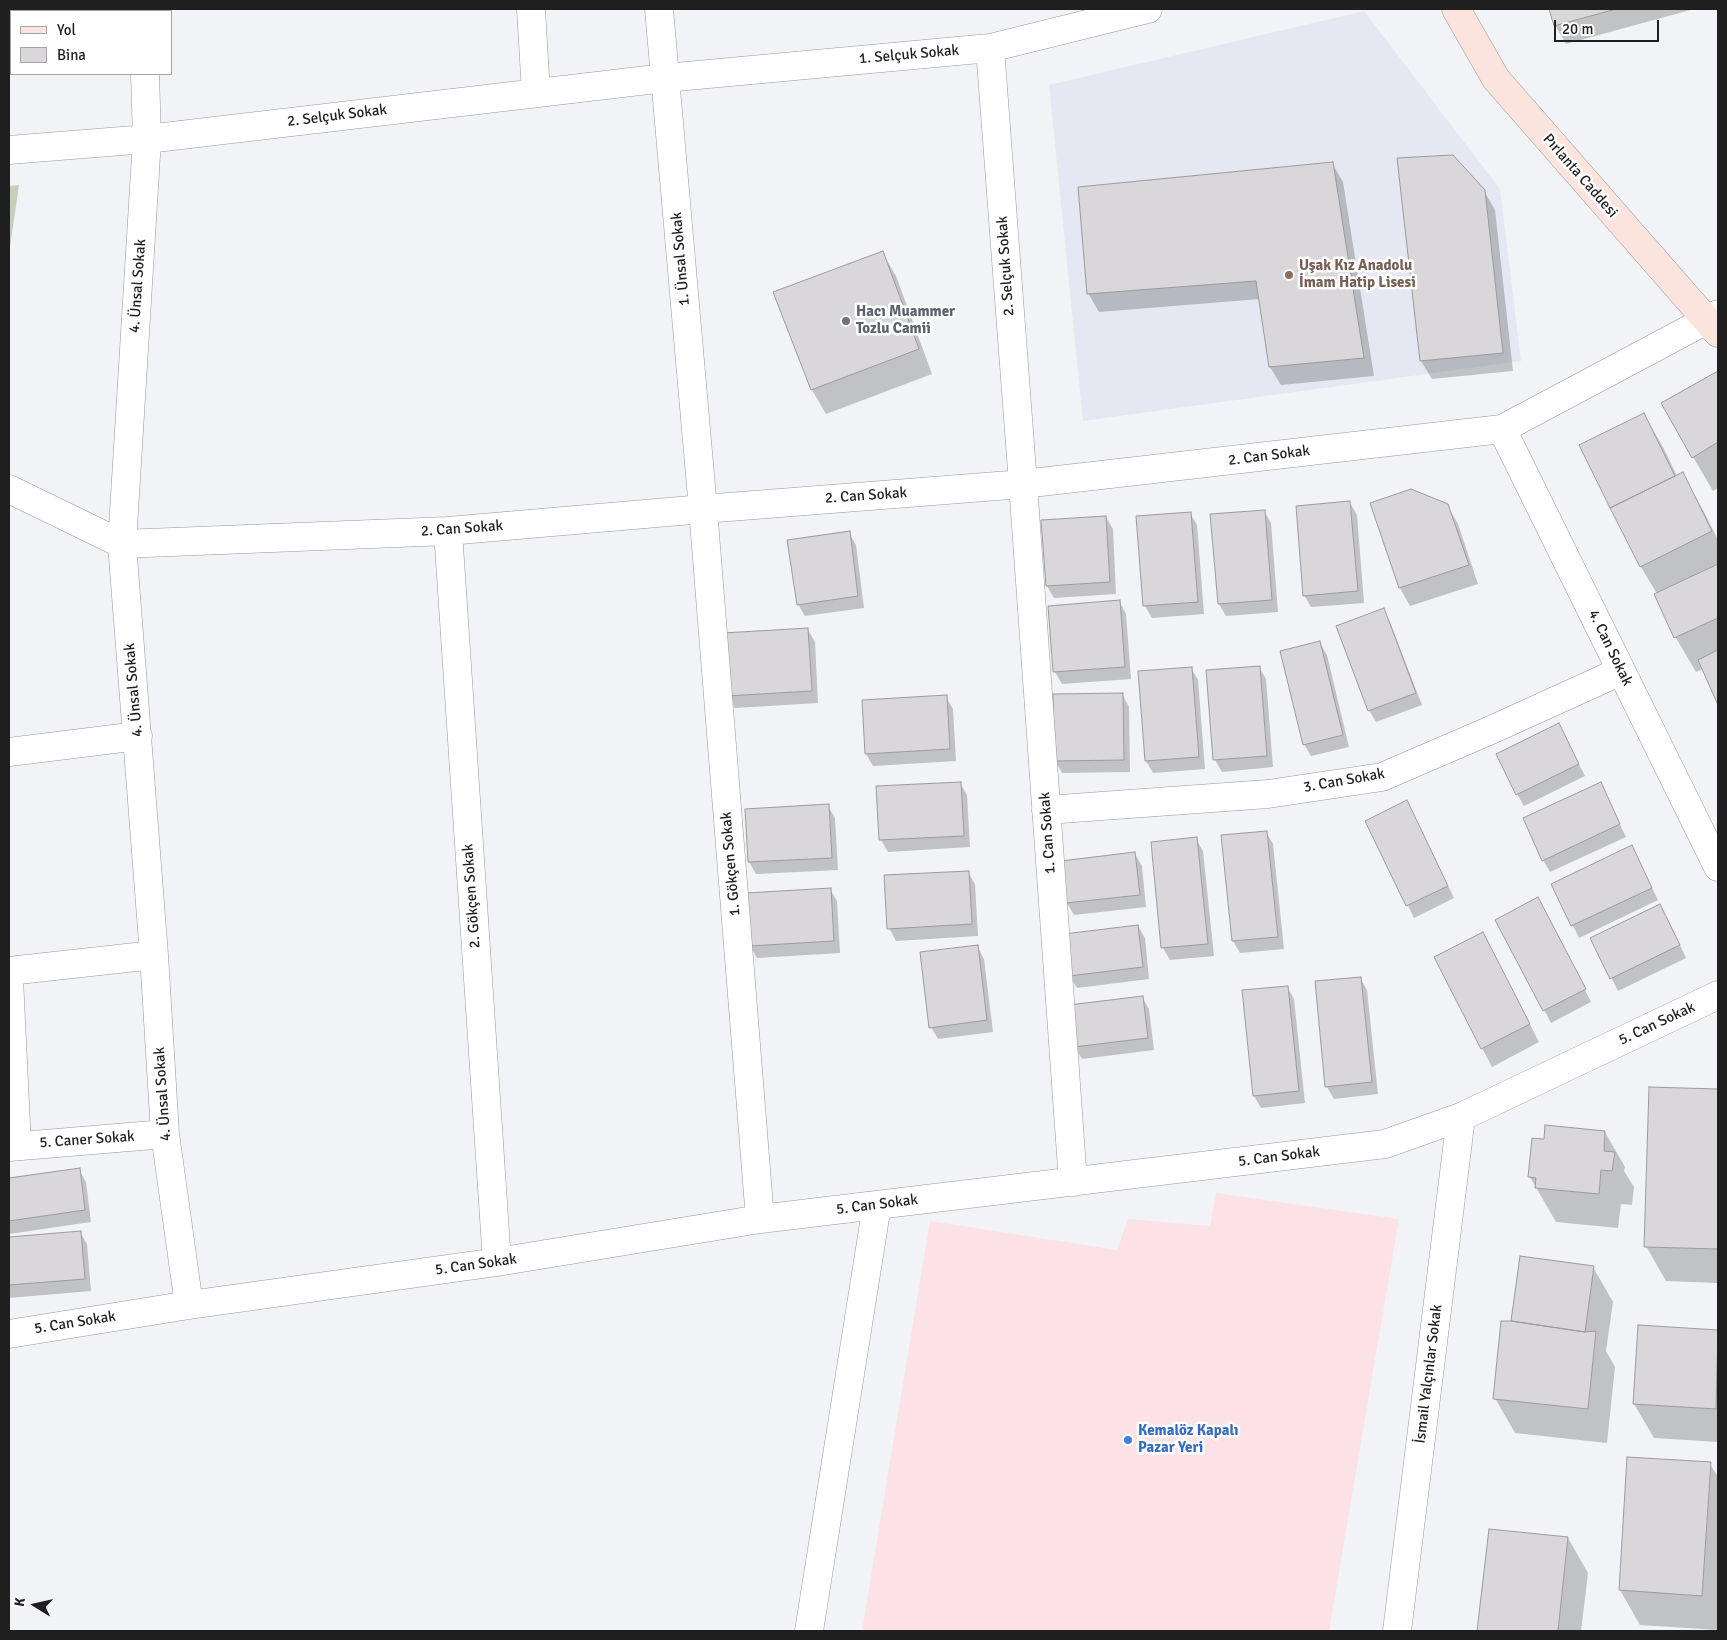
<!DOCTYPE html>
<meta charset="utf-8">
<style>
body{margin:0}
#map{position:relative;width:1727px;height:1640px;overflow:hidden;background:#f2f3f6;font-family:Signika,sans-serif}
canvas{display:block}
.frame{position:absolute;inset:0;border:10px solid #1f1f20;pointer-events:none}
.legend{position:absolute;left:10px;top:10px;width:162px;height:65px;box-sizing:border-box;background:#fff;border:1px solid #a5a5a6;margin:0;padding:6px 9px;list-style:none;font-size:15px;color:#1f1f20}
.legend li{display:flex;align-items:center;gap:10px;height:25px}
.legend b{width:25px;border:1px solid #a5a5a6}
.north{position:absolute;left:10px;top:1580px;width:50px;height:50px;-webkit-text-stroke:4px #fff;paint-order:stroke;rotate:280deg;font-size:14px;font-weight:700;line-height:20px;text-align:center;color:#1f1f20}
.north::after{content:'';display:block;margin:auto;width:18px;height:22px;background:#1f1f20;clip-path:polygon(50% 0,100% 100%,50% 72%,0 100%)}
.scale{position:absolute;left:1554px;top:20px;width:105px;height:22px;box-sizing:border-box;border:2px solid #1f1f20;border-top:0;padding-left:6px;font-size:15px;line-height:18px;white-space:nowrap;color:#1f1f20;-webkit-text-stroke:4px #fff;paint-order:stroke}
</style>
<div id="map">
<canvas width="1727" height="1640"></canvas>
<div class="frame"></div>
<ul class="legend">
<li><b style="height:6px;background:#fce4de"></b>Yol</li>
<li><b style="height:14px;background:#d9d7d9"></b>Bina</li>
</ul>
<div class="north">K</div>
<div class="scale">20 m</div>
</div>
<script>
const ctx = document.querySelector('canvas').getContext('2d');
ctx.lineJoin = 'round';
function paint(path, color) {
  ctx.fillStyle = color;
  ctx.fill(path, 'evenodd');
}
function shape(rows) {
  const path = new Path2D();
  for (const r of rows) {
    path.moveTo(r[0], r[1]);
    for (let i = 2; i < r.length; i += 2) path.lineTo(r[i], r[i + 1]);
  }
  return path;
}
function strokePath(path, color, width, dash) {
  ctx.strokeStyle = color;
  ctx.lineWidth = width;
  ctx.lineCap = dash ? 'butt' : 'round';
  ctx.setLineDash(dash || []);
  ctx.stroke(path);
}
function label(font, color, halo, rows, align = 'center') {
  ctx.font = font + ' Signika,sans-serif';
  ctx.lineWidth = 5;
  ctx.setLineDash([]);
  ctx.textBaseline = 'middle';
  ctx.strokeStyle = halo;
  ctx.fillStyle = color;
  for (const [text, x, y, turn = 0] of rows) {
    ctx.save();
    ctx.translate(x, y);
    ctx.rotate((+turn || 0) * Math.PI / 180);
    ctx.textAlign = isNaN(turn) ? turn : align;
    if (halo) ctx.strokeText(text, 0, 0);
    ctx.fillText(text, 0, 0);
    ctx.restore();
  }
}
const commercial = shape([
 [1216,1193,1399,1219,1329,1631,862,1631,930,1221,1117,1250,1128,1219,1210,1226]
]);
const built = shape([
 [1364,11,1500,189,1521,361,1083,421,1049,85]
]);
const green = shape([
 [19,185,9,254,9,186]
]);
const shadow = shape([
 [1551,9,1694,9,1566,44,1555,25],
 [1332,163,1343,182,1374,376,1281,385,1270,367,1260,299,1099,312,1088,293],
 [1484,191,1495,210,1513,371,1432,379,1421,361],
 [882,252,896,276,932,374,826,414,812,390,775,293],
 [1718,372,1718,488,1713,491,1662,404],
 [1644,414,1664,449,1677,476,1682,473,1702,508,1718,540,1718,702,1703,669,1696,672,1676,638,1657,594,1641,567,1581,446],
 [1350,503,1357,515,1364,603,1311,607,1304,595],
 [1372,504,1447,505,1458,524,1478,584,1410,606,1400,588],
 [1264,511,1271,523,1278,612,1226,616,1219,604],
 [1190,513,1197,525,1204,614,1152,618,1145,606],
 [1106,517,1113,529,1116,594,1054,598,1047,586],
 [849,533,856,545,864,608,805,616,798,604],
 [1119,601,1126,614,1131,679,1062,684,1055,672,1049,607],
 [1383,609,1390,622,1422,705,1376,722,1369,710],
 [808,630,815,642,818,703,735,708,728,695],
 [1320,643,1327,655,1349,747,1311,756,1304,744],
 [1259,667,1266,679,1273,767,1222,772,1215,760],
 [1191,668,1198,680,1205,769,1153,773,1146,761],
 [1122,694,1129,707,1130,772,1062,773,1055,760],
 [946,697,953,709,956,761,873,766,866,754],
 [1565,737,1585,776,1524,806,1517,794],
 [960,783,967,795,970,847,888,852,881,840],
 [1600,783,1626,837,1550,872,1543,860],
 [828,806,835,818,838,870,756,874,749,862,746,810],
 [1413,814,1454,898,1414,918,1367,821],
 [1266,832,1273,844,1284,949,1240,953,1233,941,1222,836],
 [1196,839,1203,851,1214,956,1170,960,1163,948,1152,843],
 [1632,847,1658,900,1579,938,1553,885],
 [1135,854,1142,866,1146,907,1074,915,1067,903,1063,862],
 [968,872,975,884,978,936,896,941,889,928],
 [830,889,837,901,840,953,757,958,750,946],
 [1545,911,1591,1002,1551,1023,1497,920],
 [1667,917,1686,958,1618,991,1592,939],
 [1138,926,1145,938,1149,979,1077,988,1070,976],
 [1483,933,1539,1042,1492,1067,1482,1048],
 [977,946,984,959,993,1032,938,1039,931,1027],
 [1360,978,1367,990,1378,1094,1334,1099,1327,1087,1316,983],
 [1287,987,1294,999,1305,1103,1261,1108,1254,1096],
 [1142,997,1149,1009,1154,1050,1082,1059,1075,1047],
 [1650,1088,1718,1090,1718,1283,1666,1281,1646,1246],
 [1605,1132,1625,1167,1624,1171,1634,1187,1632,1205,1621,1204,1618,1228,1556,1222,1530,1177,1545,1140],
 [79,1170,86,1182,91,1222,9,1234,9,1179],
 [80,1232,87,1244,91,1291,9,1298,9,1238],
 [1593,1267,1613,1302,1606,1351,1615,1367,1607,1443,1515,1433,1495,1398,1512,1323],
 [1639,1326,1718,1331,1718,1442,1654,1438,1634,1404],
 [1710,1464,1718,1477,1718,1630,1640,1625,1620,1590],
 [1490,1530,1568,1538,1588,1573,1581,1631,1479,1631]
]);
const building = shape([
 [1549,9,1616,9,1554,26,1549,9],
 [1453,155,1485,190,1503,353,1420,361,1397,158,1453,155],
 [1333,162,1364,358,1269,367,1256,281,1087,294,1078,187,1333,162],
 [883,251,919,349,811,390,773,292,883,251],
 [1718,371,1718,442,1692,458,1661,403,1718,371],
 [1644,413,1675,476,1610,508,1579,445,1644,413],
 [1683,472,1712,531,1640,567,1610,508,1683,472],
 [1411,489,1448,504,1469,565,1399,588,1370,503,1411,489],
 [1350,501,1358,591,1303,596,1296,506,1350,501],
 [1265,510,1272,600,1218,604,1210,514,1265,510],
 [1191,512,1198,602,1143,606,1136,516,1191,512],
 [1106,516,1110,582,1046,586,1041,520,1106,516],
 [850,531,858,596,797,605,787,540,850,531],
 [1718,564,1718,618,1674,638,1654,594,1718,564],
 [1120,600,1125,667,1053,672,1048,606,1120,600],
 [1384,608,1416,693,1368,711,1336,626,1384,608],
 [808,628,812,691,726,696,723,633,808,628],
 [1320,641,1343,735,1303,745,1280,651,1320,641],
 [1718,650,1718,705,1698,660,1718,650],
 [1260,666,1267,756,1213,760,1206,670,1260,666],
 [1192,667,1199,757,1145,761,1138,671,1192,667],
 [1123,693,1124,760,1054,761,1053,694,1123,693],
 [947,695,950,749,865,754,862,700,947,695],
 [1559,723,1579,764,1516,795,1496,754,1559,723],
 [961,782,964,836,879,840,876,786,961,782],
 [1601,782,1620,824,1542,861,1523,818,1601,782],
 [1407,800,1448,886,1406,906,1365,821,1407,800],
 [829,804,832,858,748,862,745,809,829,804],
 [1267,831,1278,937,1232,941,1221,835,1267,831],
 [1197,837,1208,944,1161,948,1151,842,1197,837],
 [1632,845,1652,888,1571,926,1551,884,1632,845],
 [1135,852,1140,895,1066,903,1061,861,1135,852],
 [969,871,972,924,887,929,884,875,969,871],
 [831,888,834,941,749,946,746,893,831,888],
 [1538,897,1586,989,1543,1011,1495,920,1538,897],
 [1660,904,1680,945,1610,979,1590,938,1660,904],
 [1138,925,1143,967,1069,976,1064,934,1138,925],
 [1483,932,1530,1024,1481,1049,1434,957,1483,932],
 [978,945,987,1020,929,1028,920,952,978,945],
 [1361,977,1372,1082,1325,1087,1315,981,1361,977],
 [1288,986,1299,1091,1253,1096,1242,990,1288,986],
 [1143,996,1148,1038,1074,1047,1069,1005,1143,996],
 [1649,1087,1718,1089,1718,1249,1644,1247,1649,1087],
 [1545,1125,1605,1131,1604,1151,1615,1152,1612,1171,1601,1170,1599,1194,1535,1188,1536,1178,1528,1177,1532,1138,1544,1139,1545,1125],
 [80,1168,85,1210,9,1221,9,1178,80,1168],
 [81,1231,85,1279,9,1285,9,1237,81,1231],
 [1520,1256,1594,1266,1585,1332,1511,1321,1520,1256],
 [1501,1321,1511,1321,1585,1332,1596,1331,1588,1409,1493,1399,1501,1321],
 [1638,1325,1718,1330,1716,1409,1633,1404,1638,1325],
 [1627,1457,1711,1462,1702,1596,1619,1590,1627,1457],
 [1489,1529,1568,1537,1558,1631,1477,1631,1489,1529]
]);
const street = shape([
 [143,9,143,11],
 [531,9,536,93],
 [659,9,703,509,760,1219],
 [990,48,1023,484,1073,1182],
 [145,74,147,139,122,544,154,955,165,1134,189,1305],
 [9,150,147,139,665,78,990,48,1148,9],
 [1502,429,1718,867],
 [9,489,122,544,448,531,703,509,1023,484,1502,429,1718,314],
 [448,531,497,1262],
 [9,752,138,736],
 [1046,810,1268,794,1382,777,1491,730,1621,671],
 [9,971,154,955],
 [9,979,17,1145],
 [9,1147,165,1134],
 [9,1334,189,1305,497,1262,760,1219,1385,1144,1461,1117,1718,995],
 [809,1631,877,1205],
 [1397,1631,1461,1117]
]);
const secondary = shape([
 [1456,9,1496,79,1718,333]
]);
const markers = [
 [1289,275,5,"#8d6e63"],
 [846,321,5,"#6b7280"],
 [1128,1440,5,"#3f7fe0"]
];
const streetNames = [
 ["1. Selçuk Sokak",909,55,-5],
 ["2. Selçuk Sokak",337,116,-7],
 ["Pırlanta Caddesi",1580,176,49],
 ["1. Ünsal Sokak",681,259,-95],
 ["2. Selçuk Sokak",1006,266,-94],
 ["4. Ünsal Sokak",138,286,-86],
 ["2. Can Sokak",1269,456,-7],
 ["2. Can Sokak",866,496,-4],
 ["2. Can Sokak",462,529,-4],
 ["4. Can Sokak",1610,648,64],
 ["4. Ünsal Sokak",134,690,-95],
 ["3. Can Sokak",1344,781,-10],
 ["1. Can Sokak",1048,833,-94],
 ["1. Gökçen Sokak",731,864,-95],
 ["2. Gökçen Sokak",472,896,-94],
 ["5. Can Sokak",1657,1024,-25],
 ["4. Ünsal Sokak",163,1094,-94],
 ["5. Caner Sokak",87,1140,-4],
 ["5. Can Sokak",1279,1157,-7],
 ["5. Can Sokak",877,1205,-7],
 ["5. Can Sokak",476,1265,-8],
 ["5. Can Sokak",75,1323,-9],
 ["İsmail Yalçınlar Sokak",1429,1374,-83]
];
const educationNames = [
 ["Uşak Kız Anadolu",1299,266],
 ["İmam Hatip Lisesi",1299,283]
];
const worshipNames = [
 ["Hacı Muammer",856,312],
 ["Tozlu Camii",856,329]
];
const shopNames = [
 ["Kemalöz Kapalı",1138,1431],
 ["Pazar Yeri",1138,1448]
];
paint(commercial, '#fce2e7');
paint(built, '#e5e8f2');
paint(green, '#c5d0ba');
paint(shadow, '#0003');
paint(building, '#d9d7d9');
strokePath(building, '#9d9a9c', 1);
strokePath(street, '#969799', 29);
strokePath(secondary, '#969799', 29);
strokePath(street, '#fff', 28);
strokePath(secondary, '#fce4de', 28);
for (const [x, y, r, color] of markers) {
  const dot = new Path2D();
  dot.arc(x, y, r, 0, 2 * Math.PI);
  ctx.fillStyle = color;
  ctx.fill(dot);
  strokePath(dot, '#fff', 2);
}
label('15px', '#1f1f20', '#fff', streetNames);
label('bold 15px', '#785e54', '#fff', educationNames, 'left');
label('bold 15px', '#5b616d', '#fff', worshipNames, 'left');
label('bold 15px', '#366cbe', '#fff', shopNames, 'left');
</script>
